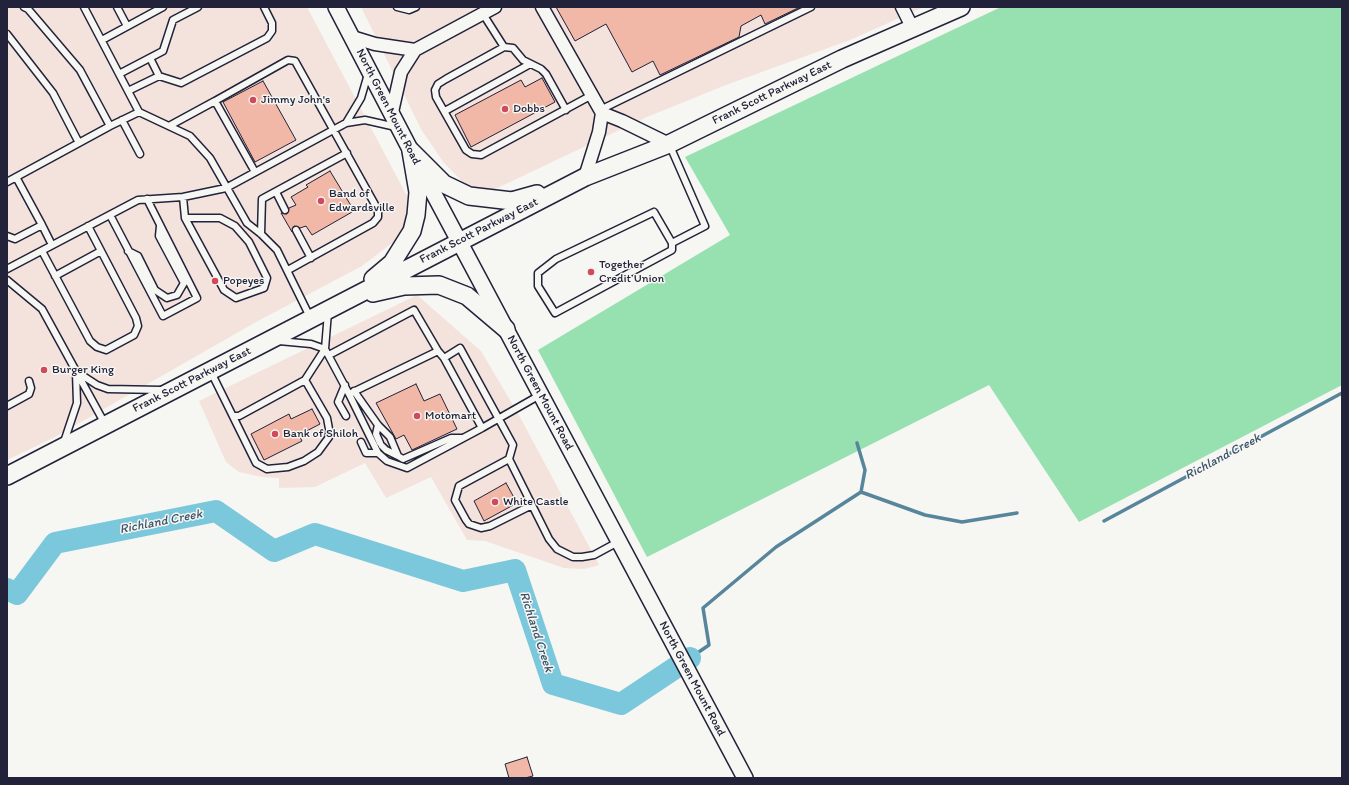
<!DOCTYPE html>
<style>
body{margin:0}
#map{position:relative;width:1349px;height:785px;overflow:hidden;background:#f6f6f2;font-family:Itim,sans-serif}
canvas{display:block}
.frame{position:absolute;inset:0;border:8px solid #22223b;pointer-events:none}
</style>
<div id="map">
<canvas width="1349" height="785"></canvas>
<div class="frame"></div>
</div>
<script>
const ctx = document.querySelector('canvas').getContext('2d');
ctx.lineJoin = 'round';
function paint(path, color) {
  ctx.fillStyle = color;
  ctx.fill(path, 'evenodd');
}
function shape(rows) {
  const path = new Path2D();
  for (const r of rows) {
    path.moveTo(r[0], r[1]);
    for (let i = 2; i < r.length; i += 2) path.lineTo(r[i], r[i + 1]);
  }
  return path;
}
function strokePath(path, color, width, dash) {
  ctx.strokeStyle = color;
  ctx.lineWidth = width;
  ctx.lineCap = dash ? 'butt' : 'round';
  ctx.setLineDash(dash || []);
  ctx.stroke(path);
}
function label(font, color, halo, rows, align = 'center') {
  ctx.font = font + ' Itim,sans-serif';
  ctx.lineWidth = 3;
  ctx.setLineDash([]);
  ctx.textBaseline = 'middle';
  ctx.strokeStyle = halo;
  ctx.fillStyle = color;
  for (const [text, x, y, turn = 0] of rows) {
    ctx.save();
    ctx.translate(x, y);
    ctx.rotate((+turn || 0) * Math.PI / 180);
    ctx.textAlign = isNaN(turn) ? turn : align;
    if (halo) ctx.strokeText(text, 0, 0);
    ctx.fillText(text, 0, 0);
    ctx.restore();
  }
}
const built = shape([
 [7,7,307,7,407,196,409,214,406,226,396,240,362,266,256,322,55,437,7,460],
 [361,7,924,7,850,40,726,85,647,117,491,191,479,191,464,183,444,163,421,129],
 [417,295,481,351,520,417,599,565,584,569,564,568,485,541,467,540,431,477,386,498,365,463,315,487,279,488,279,478,262,477,239,472,226,462,199,401]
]);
const green = shape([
 [1001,7,1342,7,1342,385,1079,522,989,385,647,557,538,350,730,235,685,157]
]);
const stream = shape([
 [857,443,865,470,861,492],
 [861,492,925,515,962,522,1017,513],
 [1104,521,1342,393],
 [690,658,709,645,703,608,776,547,861,492]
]);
const river = shape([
 [7,589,17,594,55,543,216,511,274,551,315,534,463,581,515,570,553,684,621,704,690,658]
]);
const building = shape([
 [556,7,800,7,765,24,761,15,741,26,739,37,660,75,653,61,632,72,606,24,575,41,556,7],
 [542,78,555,102,471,147,455,115,521,80,525,87,542,78],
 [263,81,296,140,255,162,223,102,263,81],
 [330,171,353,209,352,212,312,235,306,226,300,228,294,226,292,232,281,213,287,214,289,208,296,205,291,197,308,187,306,185,330,171],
 [416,384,424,401,440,394,457,429,412,450,404,435,396,439,376,403,416,384],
 [312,409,320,424,299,435,302,441,264,460,251,434,289,414,291,419,312,409],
 [506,483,517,503,484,521,474,501,506,483],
 [527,757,533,776,525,778,509,778,505,764,527,757]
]);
const service = shape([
 [24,7,28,9,80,70,110,126,139,112],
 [84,7,139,112,190,136,210,158,247,223,261,234,277,250,310,317],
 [117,7,127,26],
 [397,7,409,10,416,7],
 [483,14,504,47,446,79,438,84,435,90,436,97,466,150,472,154,481,155,592,95],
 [7,34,53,93,79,143],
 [102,40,163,7],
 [504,47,513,48,523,60,541,69,546,74,566,110],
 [150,58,159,76,181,83,267,38,272,31,272,23,264,7],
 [119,74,163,51,173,20,198,7],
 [128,91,159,76],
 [600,110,811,7],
 [445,111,530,64],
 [122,120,140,154],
 [346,123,361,98,368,74],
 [169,126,215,101],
 [670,146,705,226,672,243],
 [255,172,215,101,288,60,295,61,378,210,378,217,373,223,288,270],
 [16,177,42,225],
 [7,182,110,126],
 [276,192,285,210],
 [183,197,185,218,224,290,236,298,264,288,267,278,249,242,235,226,220,218,185,218],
 [654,212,672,243,672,250,555,313,538,286,538,273,556,259,654,212],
 [110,215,163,316,197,298,147,199],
 [296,230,311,258],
 [261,234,262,199,347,153],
 [7,236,15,239,42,225,52,245],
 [42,251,90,341,97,347,106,350,134,335,138,326,136,318,88,226],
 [128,251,138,256,155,290,167,298,177,295,184,283,159,236,160,226],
 [7,269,138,200,183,197,226,188,346,123,365,120,396,127],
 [55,276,101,251],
 [7,280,42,309,105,424],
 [279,341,311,344,325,349,349,394,438,351,444,358,482,428,540,395],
 [329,355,414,310,438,351],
 [444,358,460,348,513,445,509,459,459,486,455,500,466,520,469,524,481,528,490,526,532,505],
 [77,372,97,385,108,389,161,390],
 [211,372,256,463,267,469,288,467,304,461,318,452,329,437,329,429,327,418,305,380],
 [345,385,338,402,346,416],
 [354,391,378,425,390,437,398,456,403,459,451,438,462,438],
 [349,394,378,453,387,461,407,468,482,428],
 [7,406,29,394,31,388,29,381],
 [234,416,239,416,305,380,325,349,328,312],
 [378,425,376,434,380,443],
 [64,442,77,403,76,373],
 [361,442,366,453,378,453],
 [382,446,386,450,398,456],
 [509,459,549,539,557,549,573,557,582,557,594,555,618,542]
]);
const minor = shape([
 [542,7,602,113,599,132,585,177],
 [902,7,913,29],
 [352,37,375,44,415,50],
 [392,112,401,72,415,50,495,7],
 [602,113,622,121,669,144]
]);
const tertiary = shape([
 [336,7,411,151,745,778]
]);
const secondary = shape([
 [411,151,444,184,469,196,512,201,537,194],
 [373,279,392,263,412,231,416,215,418,192,411,151],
 [373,293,404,286,439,285,467,296,506,329],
 [7,476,585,177,669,144,842,59,961,7]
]);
const markers = [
 [253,100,4,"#d1495b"],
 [505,109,4,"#d1495b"],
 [321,201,4,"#d1495b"],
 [591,272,4,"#d1495b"],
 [215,281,4,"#d1495b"],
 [44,370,4,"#d1495b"],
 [417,416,4,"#d1495b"],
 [275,434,4,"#d1495b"],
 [495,502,4,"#d1495b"]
];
const streetNames = [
 ["Frank Scott Parkway East",772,93,-26],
 ["North Green Mount Road",388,107,63],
 ["Frank Scott Parkway East",479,231,-27],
 ["Frank Scott Parkway East",192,380,-27],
 ["North Green Mount Road",540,393,62],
 ["North Green Mount Road",692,679,62]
];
const poiNames = [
 ["Jimmy John's",261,100],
 ["Dobbs",513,109],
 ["Band of",329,194],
 ["Edwardsville",329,208],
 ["Together",599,265],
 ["Credit Union",599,279],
 ["Popeyes",223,281],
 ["Burger King",52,370],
 ["Motomart",425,416],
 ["Bank of Shiloh",283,434],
 ["White Castle",503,502]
];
const waterNames = [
 ["Richland Creek",1223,457,-28],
 ["Richland Creek",161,522,-11],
 ["Richland Creek",536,632,72]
];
paint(built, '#f4e3dc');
paint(green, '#97e0b0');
strokePath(stream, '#57859b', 3.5);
strokePath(river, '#7bc7db', 22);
paint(building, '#f1b8a7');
strokePath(building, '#22223b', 1);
strokePath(service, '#22223b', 9);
strokePath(minor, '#22223b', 15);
strokePath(tertiary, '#22223b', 18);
strokePath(secondary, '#22223b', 20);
strokePath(service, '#f6f6f2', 6);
strokePath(minor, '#f6f6f2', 12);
strokePath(tertiary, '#f6f6f2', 15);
strokePath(secondary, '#f6f6f2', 17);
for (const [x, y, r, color] of markers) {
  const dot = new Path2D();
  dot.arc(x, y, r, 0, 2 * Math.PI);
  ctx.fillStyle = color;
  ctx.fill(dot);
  strokePath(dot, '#f6f6f2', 1.5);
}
label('12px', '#22223b', '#f6f6f2', streetNames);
label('12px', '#22223b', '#f6f6f2', poiNames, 'left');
label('italic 13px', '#3d546b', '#f6f6f2', waterNames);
</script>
